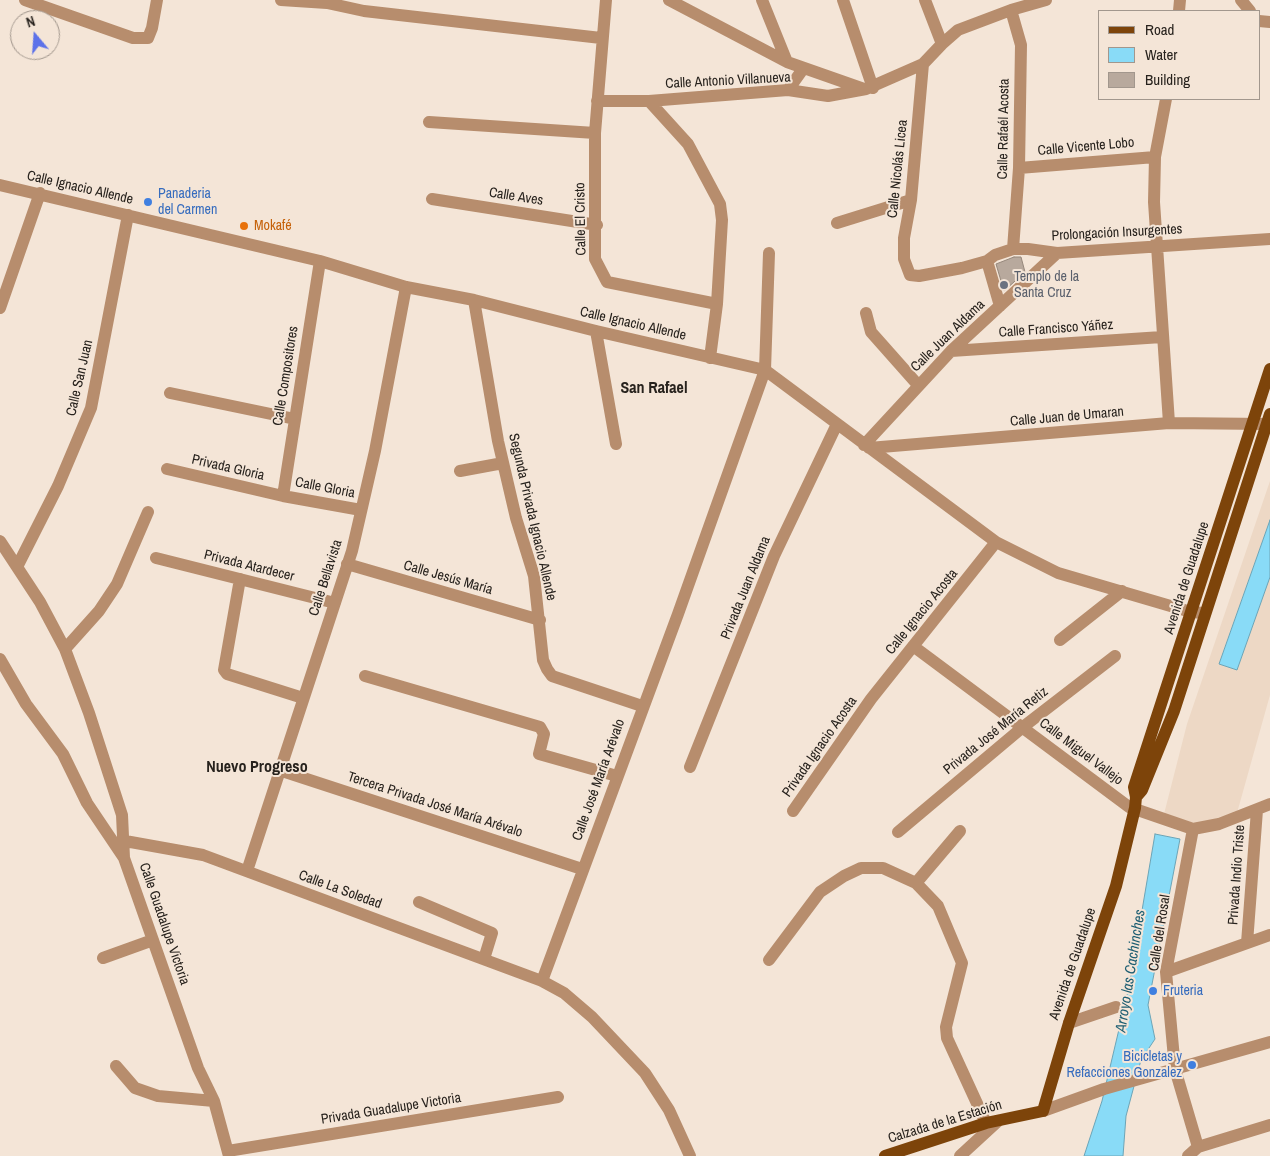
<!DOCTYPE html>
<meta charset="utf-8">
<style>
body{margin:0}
#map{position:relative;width:1270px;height:1156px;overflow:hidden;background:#f4e5d7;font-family:"Archivo Narrow",sans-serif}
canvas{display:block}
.legend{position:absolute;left:1098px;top:10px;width:162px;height:90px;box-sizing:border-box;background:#f4e5d7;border:1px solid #a2978d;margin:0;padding:6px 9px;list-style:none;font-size:15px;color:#27221d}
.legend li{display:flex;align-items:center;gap:10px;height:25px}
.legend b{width:25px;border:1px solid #a2978d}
.north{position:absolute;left:10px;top:10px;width:50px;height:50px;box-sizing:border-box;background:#f4e5d7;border:1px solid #a2978d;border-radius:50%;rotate:342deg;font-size:14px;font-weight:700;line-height:20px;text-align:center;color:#27221d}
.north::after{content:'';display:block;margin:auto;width:18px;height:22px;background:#5d72e9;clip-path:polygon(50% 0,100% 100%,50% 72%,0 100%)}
</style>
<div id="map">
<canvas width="1270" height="1156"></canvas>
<ul class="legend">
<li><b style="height:6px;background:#7d440a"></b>Road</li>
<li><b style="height:14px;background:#89dbf7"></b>Water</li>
<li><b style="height:14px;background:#b8a99d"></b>Building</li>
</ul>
<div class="north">N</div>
</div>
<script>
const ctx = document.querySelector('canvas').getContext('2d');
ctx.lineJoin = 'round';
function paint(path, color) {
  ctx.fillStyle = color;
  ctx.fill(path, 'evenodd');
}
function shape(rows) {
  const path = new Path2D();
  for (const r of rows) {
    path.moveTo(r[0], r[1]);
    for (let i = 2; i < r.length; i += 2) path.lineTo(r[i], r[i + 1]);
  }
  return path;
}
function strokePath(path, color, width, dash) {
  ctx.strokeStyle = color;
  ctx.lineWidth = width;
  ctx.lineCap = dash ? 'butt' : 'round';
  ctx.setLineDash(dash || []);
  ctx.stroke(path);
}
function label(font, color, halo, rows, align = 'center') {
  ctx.font = font + ' "Archivo Narrow",sans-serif';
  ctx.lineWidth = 4;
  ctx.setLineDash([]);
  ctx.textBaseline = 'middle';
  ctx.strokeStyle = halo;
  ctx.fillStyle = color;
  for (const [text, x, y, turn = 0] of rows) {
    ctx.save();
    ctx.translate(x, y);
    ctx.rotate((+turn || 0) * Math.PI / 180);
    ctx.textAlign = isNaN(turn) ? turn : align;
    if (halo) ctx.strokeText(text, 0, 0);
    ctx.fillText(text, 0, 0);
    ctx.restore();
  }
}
const built = shape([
 [1270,481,1270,520,1219,663,1237,670,1270,577,1270,695,1237,813,1197,824,1164,814,1187,724]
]);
const water = shape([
 [1270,520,1270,577,1237,670,1219,664,1270,520],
 [1155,834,1180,839,1148,1005,1155,1039,1141,1060,1126,1116,1123,1156,1084,1156,1102,1101,1129,987,1155,834]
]);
const building = shape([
 [1014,257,1021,257,1025,272,1004,291,996,264,1014,257]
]);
const minor = shape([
 [25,0,133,38,148,38,152,28,157,0],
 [281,0,327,3,364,11,601,38],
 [606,0,595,133,595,259,607,282,717,304],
 [669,0,787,62,864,89],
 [762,0,787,62],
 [843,0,873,88],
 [925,0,942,44],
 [1241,0,1250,11],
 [1011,10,1021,45,1019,168,1013,249],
 [1179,11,1180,0],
 [1259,21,1270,22],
 [923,64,911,200,904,238,904,259,910,275,919,276,962,268,987,261,995,255,1013,249,1028,249,1057,253,1270,239],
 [788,90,803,69],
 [1166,99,1155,157,1154,202,1169,423],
 [597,101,649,101,788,90,828,96,866,89,923,64,942,44,958,30,1011,10,1046,0],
 [649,101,688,144,720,204,722,220,717,304,710,358],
 [429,122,595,133],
 [1019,168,1155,157],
 [0,185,320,261,406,287,474,300,596,331,765,370,996,542,1058,573,1191,612,1204,613],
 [432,199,597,225],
 [837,223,911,200],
 [987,261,1000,306],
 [474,300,498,441,516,518,534,576,543,660,547,669,552,676,642,706],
 [0,308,40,193],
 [866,313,871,332,918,385],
 [596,331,616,444],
 [951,351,1162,337],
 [170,393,295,419],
 [864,445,951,351,1057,253],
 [869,448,1169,423,1267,424],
 [167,469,283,496,361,510],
 [460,471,503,463],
 [283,496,320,261],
 [0,541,40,602,65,649,89,713,122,815,124,858,198,1068,214,1101,229,1156],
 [156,558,335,603],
 [347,564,540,620],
 [18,565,58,486,91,408,128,215],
 [240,579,224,670,227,674,303,698],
 [1060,640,1122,591],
 [913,646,1129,807,1193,829,1219,824,1270,804],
 [65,649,99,611,117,584,148,512],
 [0,659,26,704,63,754,87,803,124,858],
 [365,676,540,727,544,734,539,754,617,776],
 [690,767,774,556,837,424],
 [279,770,582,869],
 [793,811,871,699,996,542],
 [1193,829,1166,972,1175,1069,1198,1147],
 [898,832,1023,727,1115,656],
 [125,841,203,855,542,981,564,993,592,1017,645,1073,669,1110,690,1156],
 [247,871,352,551,375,451,406,287],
 [916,883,960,831],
 [419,902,492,933,484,959],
 [1247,943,1257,810],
 [103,958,153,940],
 [769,960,820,892,844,876,861,868,883,868,916,883,938,906,962,963,946,1027,947,1038,986,1123],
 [1166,972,1270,935],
 [542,981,678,614,765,370,769,253],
 [1069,1023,1116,1007],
 [116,1066,135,1088,158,1096,214,1101],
 [1043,1111,1104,1089,1270,1042],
 [228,1151,558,1097],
 [960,1156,998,1121],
 [1188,1156,1198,1147,1270,1125]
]);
const major = shape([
 [1136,797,1142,790,1174,711,1270,414],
 [885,1156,986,1123,1043,1111,1069,1023,1116,886,1135,808,1136,797,1134,787,1270,369]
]);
const markers = [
 [148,202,5,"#3f7fe0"],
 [244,226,5,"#e8710a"],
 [1004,285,5,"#6b7280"],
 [1153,991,5,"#3f7fe0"],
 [1192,1065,5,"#3f7fe0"]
];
const streetNames = [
 ["Calle Antonio Villanueva",728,81,-3],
 ["Calle Rafaél Acosta",1004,129,-89],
 ["Calle Vicente Lobo",1086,147,-5],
 ["Calle Nicolás Licea",898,169,-84],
 ["Calle Ignacio Allende",80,188,13],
 ["Calle Aves",516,197,9],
 ["Calle El Cristo",581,219,-91],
 ["Prolongación Insurgentes",1117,233,-3],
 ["Calle Ignacio Allende",633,324,13],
 ["Calle Francisco Yáñez",1056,329,-4],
 ["Calle Juan Aldama",948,336,-44],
 ["Calle Compositores",286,376,-81],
 ["Calle San Juan",80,378,-77],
 ["Calle Juan de Umaran",1067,417,-5],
 ["Privada Gloria",228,468,13],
 ["Calle Gloria",325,488,11],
 ["Segunda Privada Ignacio Allende",532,517,77],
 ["Privada Atardecer",249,566,14],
 ["Calle Bellavista",326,578,-72],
 ["Calle Jesús María",448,578,16],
 ["Avenida de Guadalupe",1187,578,-72],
 ["Privada Juan Aldama",746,588,-68],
 ["Calle Ignacio Acosta",922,612,-51],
 ["Privada José María Retiz",996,731,-39],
 ["Privada Ignacio Acosta",820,747,-55],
 ["Calle Miguel Vallejo",1081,752,37],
 ["Calle José María Arévalo",599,780,-70],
 ["Tercera Privada José María Arévalo",435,805,18],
 ["Privada Indio Triste",1237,875,-86],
 ["Calle La Soledad",340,890,20],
 ["Calle Guadalupe Victoria",164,924,71],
 ["Calle del Rosal",1160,933,-81],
 ["Avenida de Guadalupe",1073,964,-71],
 ["Privada Guadalupe Victoria",391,1109,-9],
 ["Calzada de la Estación",945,1122,-17]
];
const shopNames = [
 ["Panaderia",158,194],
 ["del Carmen",158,210],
 ["Fruteria",1163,991],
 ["Bicicletas y",1182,1057,"right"],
 ["Refacciones Gonzalez",1182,1073,"right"]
];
const foodNames = [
 ["Mokafé",254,226]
];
const worshipNames = [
 ["Templo de la",1014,277],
 ["Santa Cruz",1014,293]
];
const waterNames = [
 ["Arroyo las Cachinches",1131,971,-81]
];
const quarterNames = [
 ["San Rafael",654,389],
 ["Nuevo Progreso",257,768]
];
paint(built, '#edd8c5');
paint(water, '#89dbf7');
strokePath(water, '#6ca4b6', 1);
paint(building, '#b8a99d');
strokePath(building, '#95877b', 1);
strokePath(minor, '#b78d6d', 12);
strokePath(major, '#7d440a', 12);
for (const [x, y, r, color] of markers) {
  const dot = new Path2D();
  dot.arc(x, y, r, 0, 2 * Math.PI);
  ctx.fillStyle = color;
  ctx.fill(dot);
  strokePath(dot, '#f4e5d7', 2);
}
label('14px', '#27221d', '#f4e5d7', streetNames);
label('14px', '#366cbe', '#f4e5d7', shopNames, 'left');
label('14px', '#c56008', '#f4e5d7', foodNames, 'left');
label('14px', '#5b616d', '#f4e5d7', worshipNames, 'left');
label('italic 15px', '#1d5e72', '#f4e5d7', waterNames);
label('bold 16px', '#27221d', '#f4e5d7', quarterNames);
</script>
